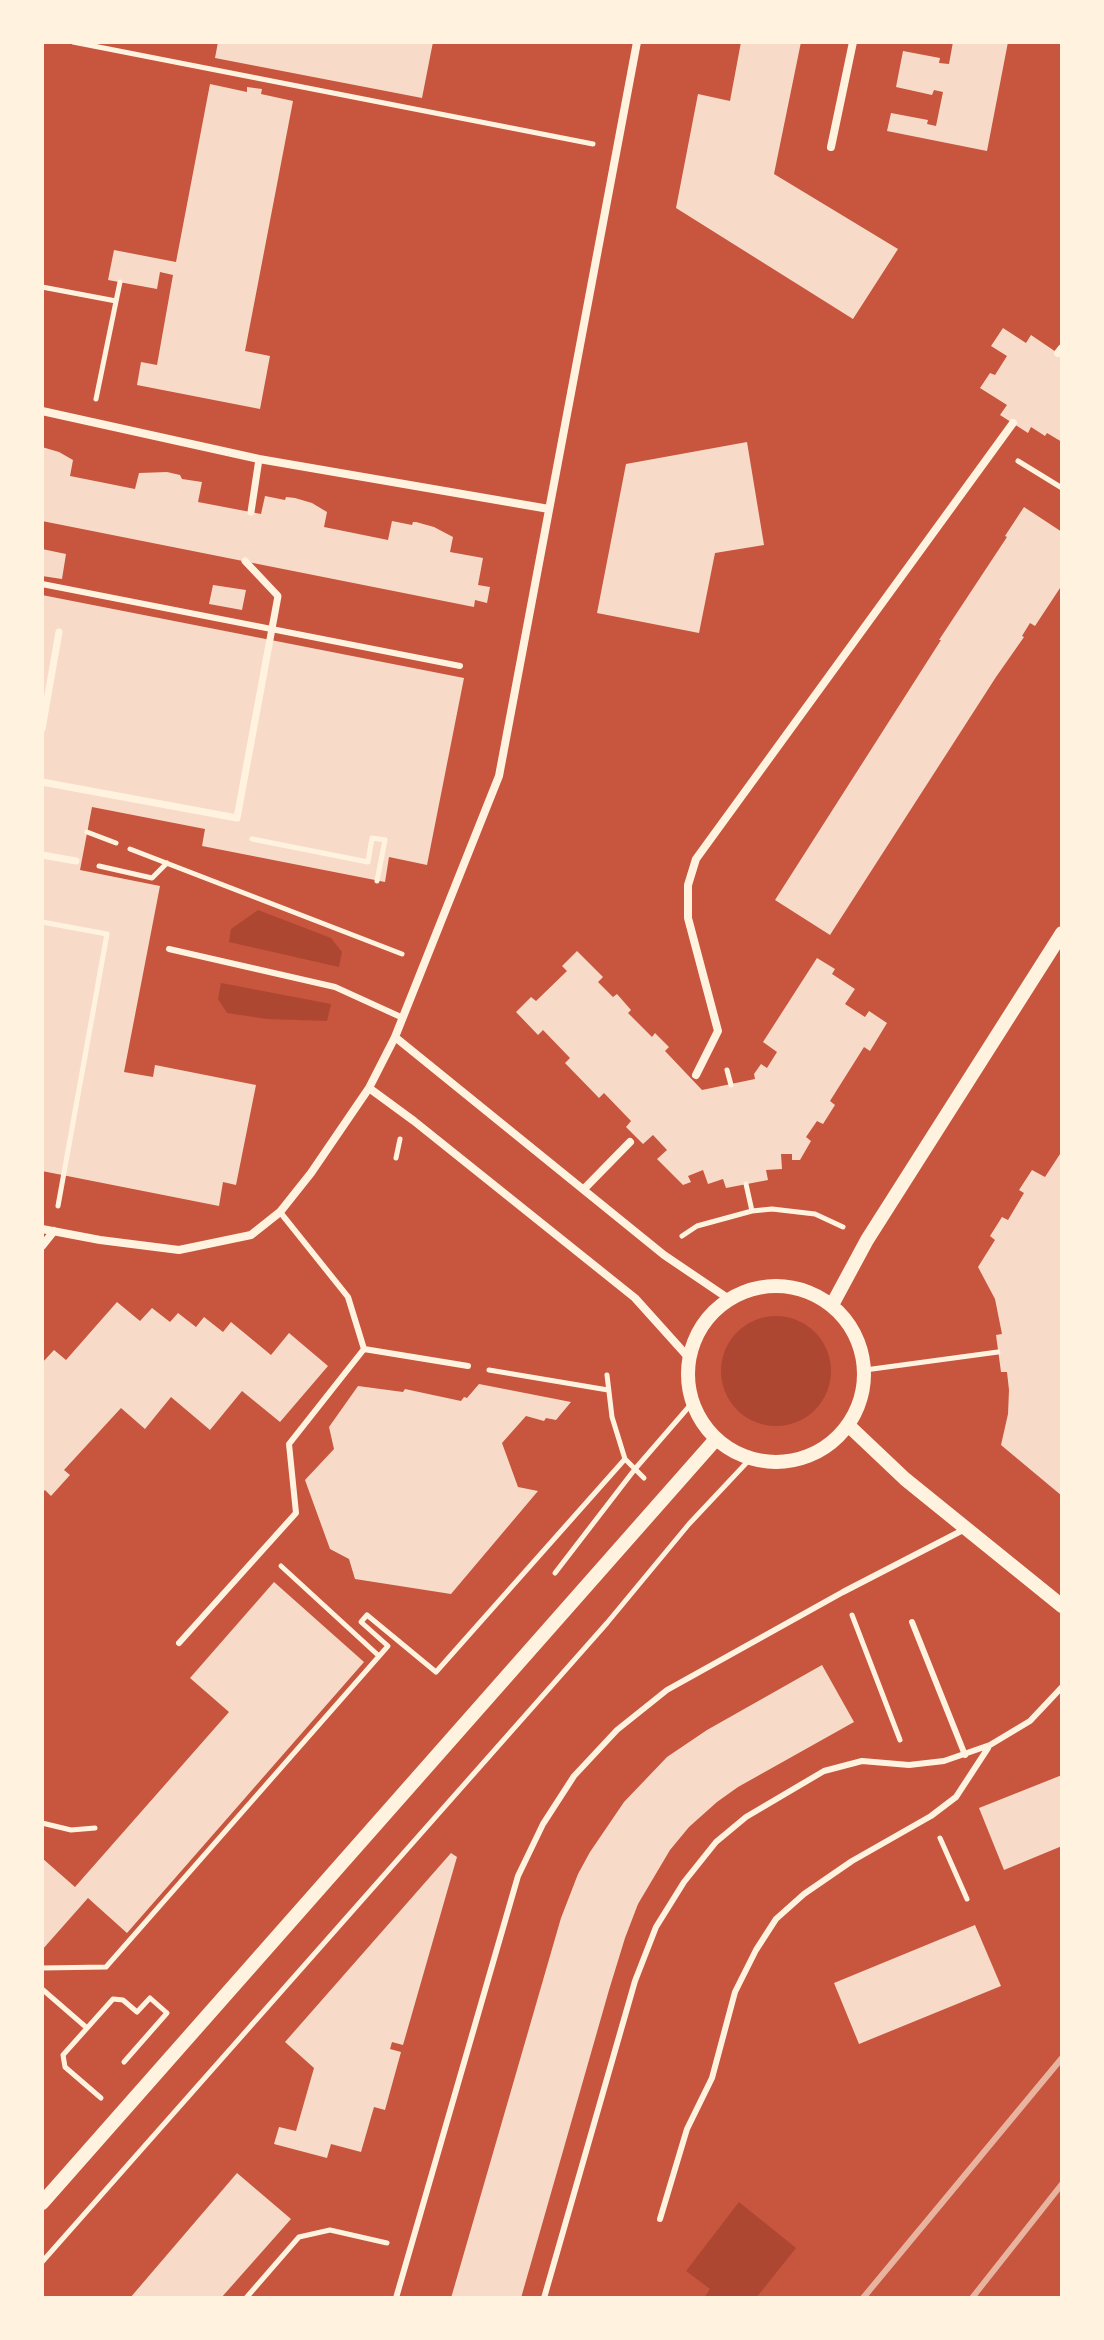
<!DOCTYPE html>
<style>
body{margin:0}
#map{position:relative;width:1104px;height:2340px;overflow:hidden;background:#c8553d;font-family:"Open Sans",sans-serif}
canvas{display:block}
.frame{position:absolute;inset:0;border:44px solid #fff3e0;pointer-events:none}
</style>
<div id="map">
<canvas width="1104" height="2340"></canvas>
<div class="frame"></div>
</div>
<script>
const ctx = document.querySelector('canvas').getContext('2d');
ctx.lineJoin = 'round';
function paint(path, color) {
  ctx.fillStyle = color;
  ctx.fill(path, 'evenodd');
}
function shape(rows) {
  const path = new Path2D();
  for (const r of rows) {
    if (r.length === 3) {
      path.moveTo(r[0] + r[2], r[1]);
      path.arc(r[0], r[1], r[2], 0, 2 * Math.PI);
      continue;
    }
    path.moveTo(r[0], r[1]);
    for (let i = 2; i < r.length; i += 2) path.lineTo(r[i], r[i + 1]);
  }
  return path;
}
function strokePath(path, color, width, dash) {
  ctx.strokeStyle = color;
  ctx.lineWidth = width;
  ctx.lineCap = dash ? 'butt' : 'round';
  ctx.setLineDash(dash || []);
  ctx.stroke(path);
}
const green = shape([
 [258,910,331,938,342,952,339,967,229,942,231,929],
 [221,983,331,1004,327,1021,267,1019,227,1013,218,999],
 [776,1371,55],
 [739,2202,796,2248,756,2298,704,2298,710,2289,686,2271]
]);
const building = shape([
 [218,42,433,42,422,98,215,58],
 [741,42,801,42,774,174,898,249,853,319,676,208,698,94,730,101],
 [953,42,1008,42,987,151,887,131,891,113,928,120,927,124,936,126,943,92,934,90,932,95,896,87,903,51,940,58,939,63,949,64],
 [210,84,247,92,247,87,262,89,261,94,293,101,245,351,270,356,260,409,137,385,141,362,157,365,173,275,160,272,157,289,108,280,114,250,176,262],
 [1003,328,1026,343,1031,335,1062,356,1062,442,1047,433,1045,436,1031,427,1028,433,1000,415,1007,405,980,388,990,373,995,375,1007,356,991,346],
 [747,442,764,545,715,553,699,633,597,613,626,464],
 [42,447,59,452,73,460,70,476,135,489,139,473,167,472,180,475,182,479,202,482,198,502,261,514,265,496,285,500,286,497,295,498,312,503,327,512,324,527,388,540,392,521,412,525,413,522,416,522,434,527,453,537,450,552,483,558,478,585,490,587,487,603,475,600,474,607,42,521],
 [1024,507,1062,532,1062,585,1035,626,1030,623,1022,636,1024,637,996,677,830,935,775,900,941,640,939,640,1007,537,1005,536],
 [42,549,66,554,62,579,42,576],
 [213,585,246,590,242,610,209,604],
 [42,595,464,678,427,865,389,857,385,882,202,846,205,829,92,807,80,870,160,886,124,1072,153,1077,155,1065,256,1085,236,1185,223,1182,219,1206,42,1171],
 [577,951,603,977,598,982,613,997,617,994,631,1010,628,1013,652,1037,655,1033,669,1047,665,1051,702,1090,755,1079,754,1074,761,1064,767,1068,777,1052,763,1042,817,958,835,969,832,974,855,989,845,1004,865,1017,869,1011,887,1023,870,1051,864,1047,830,1101,835,1105,823,1124,817,1121,806,1137,811,1141,800,1160,792,1160,792,1154,781,1154,782,1169,766,1170,768,1180,726,1188,723,1179,708,1184,703,1170,688,1176,691,1182,683,1185,657,1159,667,1150,653,1135,643,1144,626,1127,631,1121,604,1093,599,1098,565,1063,570,1058,543,1030,538,1035,516,1012,531,997,536,1001,567,971,562,966],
 [1062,1151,1061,1280,1062,1496,1001,1445,1008,1414,1009,1390,1007,1372,1001,1372,996,1335,1002,1334,995,1299,978,1267,995,1240,990,1236,1002,1217,1008,1220,1024,1193,1019,1190,1032,1170,1045,1177],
 [117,1302,140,1321,152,1308,170,1322,178,1313,196,1327,204,1317,223,1332,231,1322,271,1355,289,1333,328,1366,280,1422,242,1391,210,1430,171,1397,145,1429,121,1408,64,1470,70,1475,51,1496,45,1490,42,1493,42,1363,54,1350,66,1360],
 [479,1384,571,1402,556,1420,546,1418,544,1421,526,1416,502,1443,518,1487,538,1491,451,1594,355,1579,349,1559,330,1549,305,1480,334,1449,329,1427,358,1386,403,1392,405,1389,461,1401,464,1397,467,1398],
 [274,1582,364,1662,127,1933,88,1898,42,1950,42,1858,75,1887,229,1712,190,1678],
 [822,1665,854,1722,738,1787,717,1802,689,1827,670,1850,638,1904,625,1938,609,1990,521,2298,451,2298,561,1918,578,1874,590,1852,624,1802,667,1757,707,1730],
 [1062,1775,1062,1846,1004,1870,979,1808],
 [451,1853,457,1857,403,2045,392,2042,390,2049,401,2052,385,2110,374,2107,361,2152,331,2144,327,2158,274,2144,279,2127,296,2131,314,2068,285,2042],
 [975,1925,1001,1986,859,2044,834,1983],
 [237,2173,291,2219,221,2298,130,2298]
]);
const path = shape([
 [73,42,593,144],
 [42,287,116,301],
 [96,399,120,282],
 [1018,461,1062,488],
 [87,832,116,843],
 [252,839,368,862,372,838,385,840,377,881],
 [130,849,402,954],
 [99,866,152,878,167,863],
 [42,922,107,934,58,1206],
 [727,1070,731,1085],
 [396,1158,400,1139],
 [746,1184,752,1211],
 [682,1236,697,1226,752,1211,772,1209,815,1214,843,1227],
 [489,1370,608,1390],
 [865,1370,998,1352],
 [607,1375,612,1417,625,1459,644,1478],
 [281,1566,379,1656],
 [555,1573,635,1469,693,1402],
 [852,1615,900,1740],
 [42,1823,71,1830,95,1828],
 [940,1838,967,1899],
 [42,1968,106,1967,388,1646,361,1622,367,1615,436,1672,625,1459],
 [42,1989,87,2028],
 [124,2062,167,2013],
 [101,2098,65,2067,63,2055,113,1999,123,2000,137,2012,150,1998,167,2013],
 [42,2262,607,1623,689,1524,751,1458],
 [246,2298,299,2237,330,2230,387,2243]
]);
const service = shape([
 [42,584,460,666],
 [169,949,335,987,403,1018],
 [280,1212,348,1297,364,1349,468,1366],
 [912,1622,965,1755],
 [179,1643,296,1513,289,1444,364,1349],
 [660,2219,687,2129,712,2078,735,1992,756,1950,776,1919,804,1894,852,1861,931,1816,956,1797,988,1748],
 [396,2298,518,1876,543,1824,574,1776,617,1730,667,1690,843,1592,965,1529],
 [544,2298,635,1981,656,1927,684,1882,716,1842,746,1817,824,1771,862,1761,909,1765,944,1761,990,1745,1030,1721,1062,1687]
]);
const pedestrian = shape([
 [251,512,259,459],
 [42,729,59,632],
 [42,782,237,818,278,596,245,561],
 [42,855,76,861]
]);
const minor = shape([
 [831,147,853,42],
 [1058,353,1062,348],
 [42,411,259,459,549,509],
 [395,1037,664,1255,729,1299],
 [696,1075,718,1031,688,918,688,885,696,859,1013,423],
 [369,1088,414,1121,635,1298,689,1358],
 [584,1189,630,1142],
 [42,1229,100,1240,179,1250,251,1235,280,1212,311,1173,369,1088,395,1037,499,776,637,42],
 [42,1246,54,1231]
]);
const tertiary = shape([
 [776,1374,88],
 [832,1305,867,1240,1062,933],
 [848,1425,905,1479,1062,1606],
 [42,2203,716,1439]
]);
const rail = shape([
 [863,2298,1062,2058],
 [972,2298,1062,2184]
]);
paint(green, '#ae4732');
paint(building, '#f7dbc8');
strokePath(path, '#fff3e0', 5);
strokePath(service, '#fff3e0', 6);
strokePath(pedestrian, '#fff3e0', 7);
strokePath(minor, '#fff3e0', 8);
strokePath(tertiary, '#fff3e0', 14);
strokePath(rail, '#e9b49f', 6);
</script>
